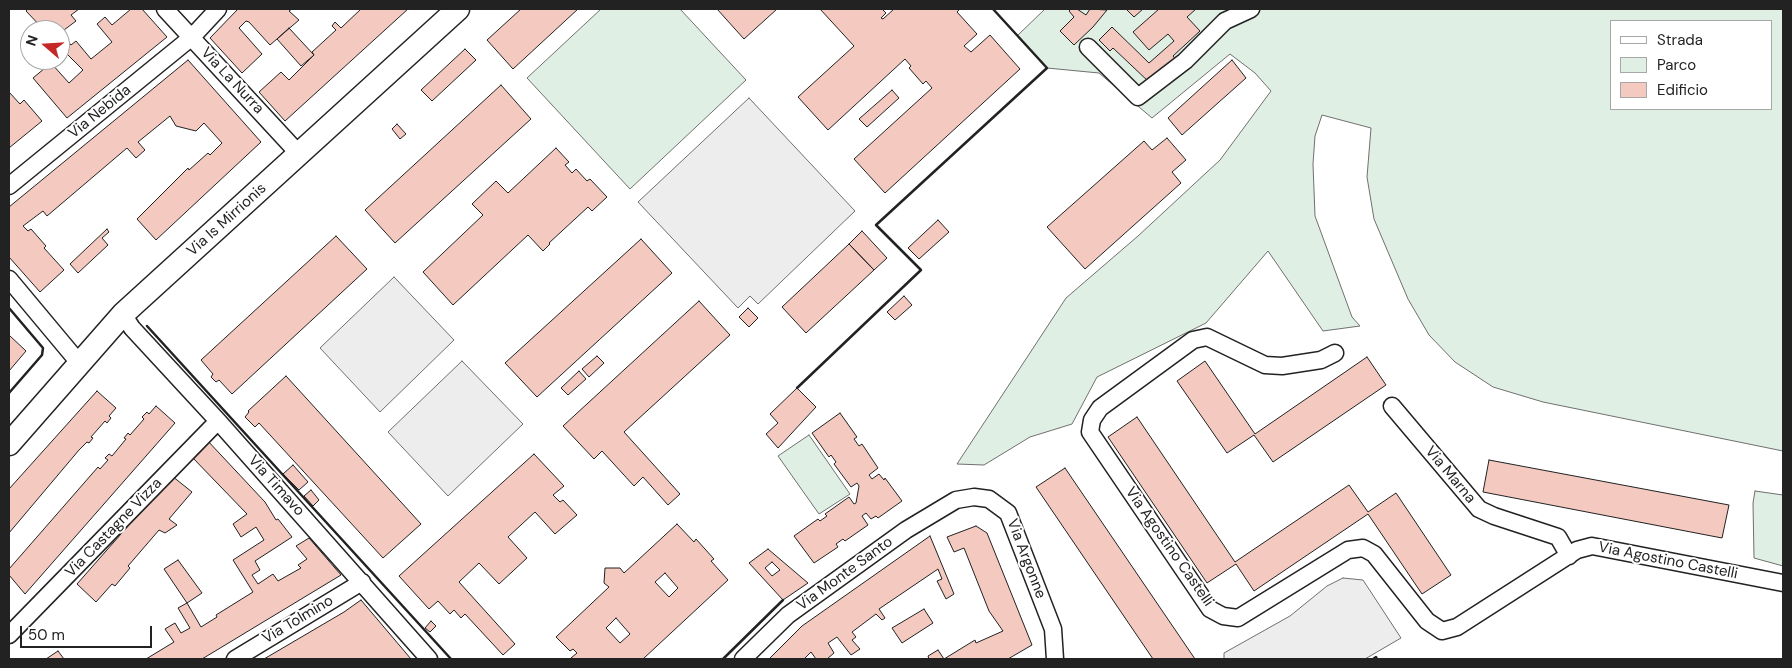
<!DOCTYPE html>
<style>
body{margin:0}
#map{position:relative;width:1792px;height:668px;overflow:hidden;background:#fff;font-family:"DM Sans",sans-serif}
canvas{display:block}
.frame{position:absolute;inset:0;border:10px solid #222;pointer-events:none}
.legend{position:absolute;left:1610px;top:20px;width:162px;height:90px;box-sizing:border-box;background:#fff;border:1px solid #a7a7a7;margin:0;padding:6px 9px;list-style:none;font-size:15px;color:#222}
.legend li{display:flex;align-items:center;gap:10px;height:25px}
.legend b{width:25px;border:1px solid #a7a7a7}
.north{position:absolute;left:20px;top:20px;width:50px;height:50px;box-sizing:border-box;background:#fff;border:1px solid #a7a7a7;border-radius:50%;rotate:289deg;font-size:14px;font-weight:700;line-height:20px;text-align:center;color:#222}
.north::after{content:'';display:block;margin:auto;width:18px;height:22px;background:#c62828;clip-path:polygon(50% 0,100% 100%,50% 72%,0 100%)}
.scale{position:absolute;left:20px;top:626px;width:132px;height:22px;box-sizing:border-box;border:2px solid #222;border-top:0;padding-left:6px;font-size:15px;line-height:18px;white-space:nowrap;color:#222;-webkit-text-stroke:4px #fff;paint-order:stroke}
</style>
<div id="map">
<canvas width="1792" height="668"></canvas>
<div class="frame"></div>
<ul class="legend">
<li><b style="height:6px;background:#fff"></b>Strada</li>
<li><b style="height:14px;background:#e0efe3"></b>Parco</li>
<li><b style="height:14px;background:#f3c9c0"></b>Edificio</li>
</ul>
<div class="north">N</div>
<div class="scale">50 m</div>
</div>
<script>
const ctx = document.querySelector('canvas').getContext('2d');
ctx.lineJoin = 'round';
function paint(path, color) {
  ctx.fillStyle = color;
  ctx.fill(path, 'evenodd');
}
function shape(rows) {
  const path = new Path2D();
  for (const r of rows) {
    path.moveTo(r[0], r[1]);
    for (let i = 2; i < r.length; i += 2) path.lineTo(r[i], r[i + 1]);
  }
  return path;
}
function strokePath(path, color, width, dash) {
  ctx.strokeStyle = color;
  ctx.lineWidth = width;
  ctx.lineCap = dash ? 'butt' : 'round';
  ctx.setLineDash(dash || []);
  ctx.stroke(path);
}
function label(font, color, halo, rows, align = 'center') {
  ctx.font = font + ' "DM Sans",sans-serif';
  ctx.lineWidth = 4;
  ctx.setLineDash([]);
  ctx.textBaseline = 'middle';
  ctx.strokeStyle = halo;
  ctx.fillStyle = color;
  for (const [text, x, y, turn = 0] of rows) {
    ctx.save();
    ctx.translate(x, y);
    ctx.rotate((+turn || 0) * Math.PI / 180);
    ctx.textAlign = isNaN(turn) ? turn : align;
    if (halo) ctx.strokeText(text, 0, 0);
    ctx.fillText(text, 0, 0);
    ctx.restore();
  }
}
const green = shape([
 [601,9,680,9,746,80,630,189,527,78,601,9],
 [1045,9,1783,9,1783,451,1543,402,1493,387,1455,362,1429,335,1408,299,1374,219,1367,177,1371,128,1322,115,1315,136,1313,164,1315,216,1352,317,1360,326,1323,331,1268,251,1206,323,1097,377,1072,424,1030,437,984,465,957,464,1066,298,1138,236,1220,160,1271,91,1255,73,1230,54,1152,118,1099,73,1047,68,1017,36,1045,9],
 [1611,21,1771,21,1771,109,1611,109,1611,21],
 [809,435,850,494,819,514,778,456,809,435],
 [1755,491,1783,495,1783,566,1754,558,1753,503,1755,491]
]);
const parking = shape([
 [749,98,855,211,758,304,750,296,738,308,638,202,749,98],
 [394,277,454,340,380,412,320,348,394,277],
 [462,361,523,424,448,496,388,432,462,361],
 [1343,578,1363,580,1401,638,1365,659,1224,659,1224,653,1290,616,1327,586,1343,578]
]);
const building = shape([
 [28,9,79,9,71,15,76,21,60,33,60,30,44,30,26,11,28,9],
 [131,9,142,9,167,37,67,118,33,78,51,63,69,83,83,70,60,47,60,44,66,39,71,45,76,41,91,59,112,42,97,24,105,17,112,25,131,9],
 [238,9,292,9,289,11,299,20,270,45,249,22,246,21,239,28,262,54,242,73,210,38,238,9],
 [361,9,408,9,285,121,259,92,281,72,289,80,314,55,312,52,336,30,332,26,335,22,341,28,361,9],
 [521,9,578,9,513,69,487,40,521,9],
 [717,9,777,9,744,39,717,9],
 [820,9,884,9,883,10,886,13,881,18,883,19,894,9,960,9,957,12,977,34,964,46,971,52,990,35,1020,69,885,193,854,159,932,88,926,81,923,84,909,68,911,66,905,59,828,130,798,97,854,46,820,9],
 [1071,9,1077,9,1086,15,1090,9,1107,10,1093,27,1074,45,1060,31,1074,17,1069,11,1071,9],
 [1126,9,1143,9,1134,17,1126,9],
 [1159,9,1196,9,1187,17,1200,31,1173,56,1178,62,1149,82,1113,48,1110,51,1099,40,1112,27,1149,63,1174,41,1168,34,1149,50,1133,32,1159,9],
 [289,28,314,55,301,66,277,39,289,28],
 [465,49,476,60,432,101,421,90,465,49],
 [188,60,261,142,156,240,137,219,188,168,189,170,208,153,210,155,222,143,204,123,196,131,176,126,170,116,138,142,145,150,136,158,127,148,47,216,43,211,23,226,28,231,31,229,46,246,44,248,64,270,40,292,9,257,9,207,188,60],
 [1232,60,1246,78,1182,135,1168,118,1232,60],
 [501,85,531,119,395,243,365,210,501,85],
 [892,90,899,98,867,127,859,119,892,90],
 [9,92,20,104,24,100,42,121,9,148,9,92],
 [397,124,406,134,400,139,392,129,397,124],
 [1167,138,1186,160,1172,172,1181,183,1085,269,1047,227,1144,141,1152,150,1167,138],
 [556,148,569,162,565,165,572,173,576,169,587,181,590,179,607,197,592,211,588,207,549,243,550,244,543,251,528,235,453,305,423,272,483,215,472,204,496,181,508,193,556,148],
 [938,220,949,232,919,259,908,248,938,220],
 [107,229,109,232,102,238,108,245,78,273,70,264,107,229],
 [862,231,887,258,874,270,849,244,862,231],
 [336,236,367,269,232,394,219,380,216,382,211,377,213,374,201,360,336,236],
 [641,239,672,273,537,397,505,363,641,239],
 [849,244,874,270,806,333,782,307,849,244],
 [904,296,912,305,895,320,887,312,904,296],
 [699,301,730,335,624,432,680,494,668,505,643,477,634,486,602,451,594,459,563,426,699,301],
 [748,308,758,318,749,327,739,317,748,308],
 [9,335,26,351,9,371,9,335],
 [597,356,604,363,589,377,582,369,597,356],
 [1367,357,1386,385,1273,462,1254,435,1227,453,1177,381,1205,361,1255,434,1367,357],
 [579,371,586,379,568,395,561,388,579,371],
 [286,376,421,524,383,558,259,423,255,427,245,417,249,412,248,411,286,376],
 [797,388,816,407,778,448,766,434,778,423,770,414,797,388],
 [97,391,116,408,109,416,111,418,107,423,105,421,91,437,93,438,89,443,87,442,79,450,9,533,9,489,97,391],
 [156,406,175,423,25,594,9,575,9,569,98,467,100,469,108,460,105,458,109,454,112,456,126,439,124,438,128,433,130,435,144,419,142,417,147,412,149,414,156,406],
 [840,413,857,437,854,439,859,446,862,444,878,468,869,475,872,479,879,474,884,480,885,478,902,501,878,518,876,516,871,519,866,513,862,516,868,525,845,541,843,539,836,544,838,547,814,563,794,536,818,519,820,521,827,516,825,514,849,497,854,504,856,503,859,486,857,483,851,487,834,464,836,462,831,455,829,457,812,433,840,413],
 [1137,417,1235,562,1349,485,1368,512,1396,493,1451,575,1422,594,1368,514,1254,591,1236,564,1207,583,1108,437,1137,417],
 [206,439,265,502,276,520,278,519,292,537,255,561,260,570,252,575,258,584,273,574,278,581,301,568,298,565,307,559,296,546,309,538,341,575,202,659,146,659,174,642,165,629,175,623,181,633,190,628,178,608,187,603,201,627,217,617,216,615,253,592,233,560,264,540,256,527,241,537,233,524,247,514,191,456,206,439],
 [534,454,564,486,553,495,560,502,563,500,577,515,555,534,535,512,508,537,527,558,499,584,479,563,459,582,515,644,503,655,465,614,461,618,454,610,450,614,438,601,429,609,399,576,534,454],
 [1489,460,1729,505,1722,538,1483,492,1489,460],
 [293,465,308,482,299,490,283,474,293,465],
 [1065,468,1195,659,1153,659,1036,487,1065,468],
 [172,476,192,492,169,519,177,525,165,533,159,530,128,566,130,568,115,586,112,584,96,602,77,584,172,476],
 [311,490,319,500,313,506,304,496,311,490],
 [677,524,694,542,696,539,714,559,711,561,728,580,643,659,573,659,571,658,577,653,573,649,570,651,556,637,609,587,604,583,605,568,620,568,624,573,677,524],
 [665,573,678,588,669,597,655,582,665,573],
 [616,618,630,634,620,643,606,628,616,618],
 [976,526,987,533,1032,645,1008,659,944,659,975,640,976,643,1003,631,989,611,964,548,954,552,947,537,976,526],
 [930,536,954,594,946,599,937,581,942,579,938,569,879,609,885,618,882,620,876,614,852,632,856,637,852,640,860,649,851,655,837,637,828,643,834,653,827,659,816,659,811,652,804,659,769,659,802,626,930,536],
 [768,549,808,583,783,600,749,563,768,549],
 [772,562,780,570,772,576,765,568,772,562],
 [178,560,202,593,187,603,164,569,178,560],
 [361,600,411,659,264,659,344,612,361,600],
 [924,609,933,623,902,643,892,628,924,609],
 [431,621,436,626,430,632,425,628,431,621],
 [938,650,944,659,929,659,928,656,938,650],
 [58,651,64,659,46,659,58,651]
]);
const street = shape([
 [165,9,299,154],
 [1088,47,1138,97,1185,61,1225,21,1251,9],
 [9,186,192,37,218,9],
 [9,279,80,364],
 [123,314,132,328,218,421,429,659],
 [1335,353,1321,360,1282,366,1265,365,1207,337,1193,340,1100,408,1092,420,1090,432,1210,609,1223,616,1238,618,1348,550,1363,548,1374,554,1427,621,1442,631,1457,627,1577,550,1592,546,1783,583],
 [1392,406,1479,509,1494,516,1558,537,1569,556],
 [9,635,218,421],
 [235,659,362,582],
 [743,659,788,615,906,530,956,500,974,497,989,499,1008,513,1053,629,1055,659]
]);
const secondary = shape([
 [9,444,123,314,458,9]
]);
const wall = shape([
 [9,308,43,348,42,355,9,393],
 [147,326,451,659],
 [797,388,921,270,876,225,1047,68,993,9],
 [723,659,783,600],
 [1373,659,1376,657,1377,659]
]);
const streetNames = [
 ["Via La Nurra",232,81,47],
 ["Via Nebida",100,112,-39],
 ["Via Is Mirrionis",227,220,-42],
 ["Via Marna",1450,475,50],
 ["Via Timavo",276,486,48],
 ["Via Castagne Vizza",114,528,-46],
 ["Via Agostino Castelli",1169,547,55],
 ["Via Argonne",1026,559,69],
 ["Via Agostino Castelli",1668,561,11],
 ["Via Monte Santo",845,574,-36],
 ["Via Tolmino",298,620,-31]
];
paint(green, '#e0efe3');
strokePath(green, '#6f6f6f', 1);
paint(parking, '#ededed');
strokePath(parking, '#6f6f6f', 1);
paint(building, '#f3c9c0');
strokePath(building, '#222', 1);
strokePath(street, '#222', 19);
strokePath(secondary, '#222', 25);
strokePath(street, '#fff', 16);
strokePath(secondary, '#fff', 22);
strokePath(wall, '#222', 2.5);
label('15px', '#222', '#fff', streetNames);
</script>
